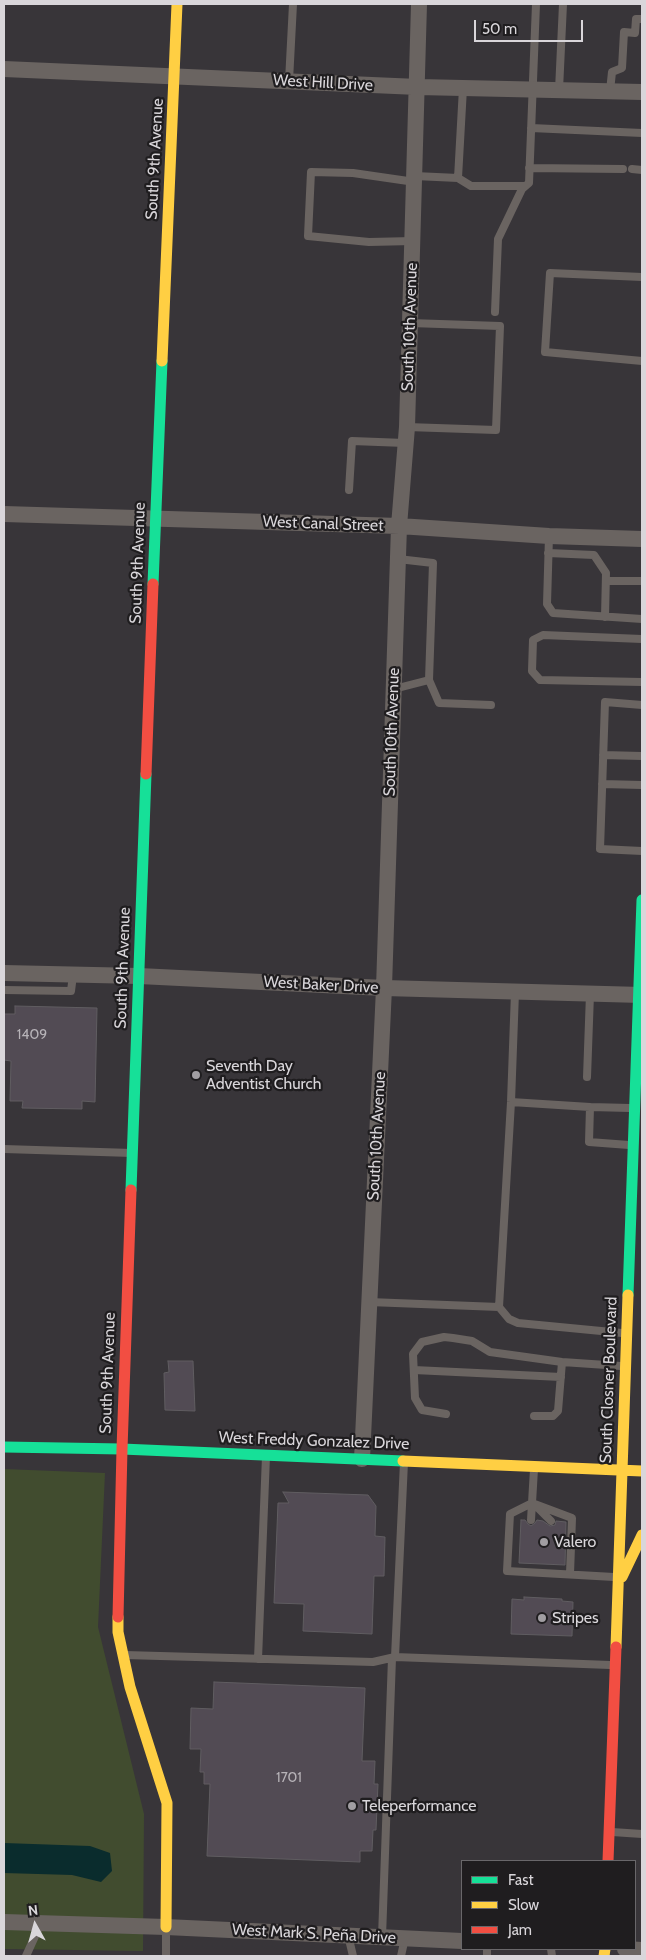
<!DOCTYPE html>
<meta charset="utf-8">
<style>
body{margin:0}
#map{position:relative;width:646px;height:1960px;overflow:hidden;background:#383539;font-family:Cabin,sans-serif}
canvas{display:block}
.frame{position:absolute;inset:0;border:5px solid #d9d6da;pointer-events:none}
.legend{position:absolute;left:461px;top:1860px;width:175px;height:90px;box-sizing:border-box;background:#1f1d1f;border:1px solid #69676a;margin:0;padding:6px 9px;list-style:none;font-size:15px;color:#d9d6da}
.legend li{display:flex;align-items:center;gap:10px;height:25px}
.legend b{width:25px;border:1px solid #69676a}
.north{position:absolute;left:10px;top:1900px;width:50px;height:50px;-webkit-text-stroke:4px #1f1d1f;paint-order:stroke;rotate:353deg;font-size:14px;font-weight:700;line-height:20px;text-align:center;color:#d9d6da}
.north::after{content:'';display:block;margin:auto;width:18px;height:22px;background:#d9d6da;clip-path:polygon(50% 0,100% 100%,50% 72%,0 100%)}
.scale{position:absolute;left:474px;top:20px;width:109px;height:22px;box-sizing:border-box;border:2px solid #d9d6da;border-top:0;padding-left:6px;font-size:15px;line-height:18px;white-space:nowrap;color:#d9d6da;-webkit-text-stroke:4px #1f1d1f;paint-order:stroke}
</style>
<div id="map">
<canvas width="646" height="1960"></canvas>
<div class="frame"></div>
<ul class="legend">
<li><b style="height:6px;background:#16e098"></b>Fast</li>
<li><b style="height:6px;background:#ffcf43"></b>Slow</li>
<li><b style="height:6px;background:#f24e42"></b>Jam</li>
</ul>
<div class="north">N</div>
<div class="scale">50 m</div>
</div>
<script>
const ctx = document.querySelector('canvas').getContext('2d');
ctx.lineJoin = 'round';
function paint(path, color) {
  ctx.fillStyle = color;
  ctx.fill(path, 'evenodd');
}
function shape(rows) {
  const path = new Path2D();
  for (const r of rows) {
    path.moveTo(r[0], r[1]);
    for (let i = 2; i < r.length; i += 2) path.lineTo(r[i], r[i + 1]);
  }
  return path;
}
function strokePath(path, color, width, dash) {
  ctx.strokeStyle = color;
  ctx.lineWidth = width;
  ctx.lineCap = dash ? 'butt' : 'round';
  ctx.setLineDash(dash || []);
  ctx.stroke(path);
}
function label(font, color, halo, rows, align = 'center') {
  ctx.font = font + ' Cabin,sans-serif';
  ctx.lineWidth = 4.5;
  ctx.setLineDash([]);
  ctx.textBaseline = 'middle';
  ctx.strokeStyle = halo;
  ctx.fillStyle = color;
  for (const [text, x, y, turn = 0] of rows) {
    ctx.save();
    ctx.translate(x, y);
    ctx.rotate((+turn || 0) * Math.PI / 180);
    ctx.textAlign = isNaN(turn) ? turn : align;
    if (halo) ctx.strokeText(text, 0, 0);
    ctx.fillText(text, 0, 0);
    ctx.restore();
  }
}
const green = shape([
 [4,1469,105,1473,98,1627,144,1814,143,1951,4,1949]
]);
const water = shape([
 [4,1843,90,1846,110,1853,112,1871,101,1882,72,1875,4,1873]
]);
const building = shape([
 [15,1006,97,1008,95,1102,82,1101,82,1109,22,1108,23,1101,10,1101,11,1061,4,1060,4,1014,15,1014,15,1006],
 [168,1361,193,1361,195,1411,165,1410,164,1373,169,1372,168,1361],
 [283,1492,368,1495,376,1506,375,1536,385,1537,384,1576,374,1576,372,1634,303,1631,304,1604,274,1603,278,1503,289,1503,283,1492],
 [521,1520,525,1520,528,1524,531,1526,535,1523,537,1520,543,1521,550,1526,555,1525,556,1521,566,1522,565,1565,519,1563,521,1520],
 [524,1597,562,1599,562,1601,573,1602,572,1636,511,1634,512,1599,524,1600,524,1597],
 [214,1682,365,1688,362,1761,375,1761,374,1784,378,1784,376,1830,373,1830,372,1851,360,1851,360,1862,207,1856,210,1784,204,1784,204,1772,200,1772,201,1749,190,1749,191,1708,213,1709,214,1682]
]);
const lane = shape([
 [289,81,293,4],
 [559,90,563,4],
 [610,91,612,72,622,68,624,32,635,33,636,19,642,19],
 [531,128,642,133],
 [529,168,623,169],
 [632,169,642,170],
 [415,176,458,178,463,88],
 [458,178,471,186,525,186],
 [413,241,369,242,308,236,311,172,353,173,415,182],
 [642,277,550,273,545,352,642,361],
 [495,312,498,239,522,189,529,183,536,4],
 [407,427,496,430,500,326,410,323],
 [349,490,352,441,405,443],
 [549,536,547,604,553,613,642,619],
 [548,553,594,555,606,573,605,617],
 [607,581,642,581],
 [642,639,543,635,533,640,532,671,540,680,642,682],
 [429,680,439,703,491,705],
 [394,689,429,680,433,563,398,559],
 [642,705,605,702,600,849,642,851],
 [603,755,642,756],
 [602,784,642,785],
 [4,990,71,991,73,975],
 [587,1077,590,994],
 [511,1102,590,1107,589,1142,629,1145],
 [590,1107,630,1108],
 [4,1149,132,1153],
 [369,1302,499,1307,511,1102,515,992],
 [499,1307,509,1319,518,1323,622,1333],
 [414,1370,561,1377],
 [446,1414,422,1410,415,1398,413,1354,422,1342,444,1337,453,1338,472,1341,490,1352,562,1362,621,1366],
 [534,1416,553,1416,558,1411,562,1362],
 [534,1469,532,1503,510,1514,507,1571,614,1577],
 [532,1503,572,1518,570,1574],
 [536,1506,551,1521],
 [531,1520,532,1503],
 [125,1655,373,1662,395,1657,610,1665],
 [395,1657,404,1462],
 [258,1659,266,1456],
 [612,1832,642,1834],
 [348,1935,353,1956],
 [382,1937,392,1658],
 [487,1949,487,1956],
 [551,1949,552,1956],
 [26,1956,41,1923],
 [166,1956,166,1929],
 [401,1956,405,1938]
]);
const street = shape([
 [4,69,418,87,642,92],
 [4,514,399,526,549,536,642,539],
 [4,973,139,976,384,988,642,995],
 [362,1459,384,988,399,526,407,427,419,4],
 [4,1922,166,1927,462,1941],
 [625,1949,642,1950]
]);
const fast = shape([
 [153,584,162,361],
 [131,1190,146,774],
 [628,1295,642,900],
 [4,1447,122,1449,403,1461]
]);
const slow = shape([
 [162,361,177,4],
 [403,1461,642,1471],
 [622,1577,642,1535],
 [118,1617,118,1632,130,1687,167,1803,166,1927],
 [616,1647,628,1295],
 [604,1956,605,1949]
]);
const jam = shape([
 [146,774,153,584],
 [118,1617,122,1449,131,1190],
 [608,1861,616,1647]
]);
const markers = [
 [196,1075,5,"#a19ea2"],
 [544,1542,5,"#a19ea2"],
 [542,1618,5,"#a19ea2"],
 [352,1806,5,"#a19ea2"]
];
const numberNames = [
 ["1409",32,1035],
 ["1701",289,1778]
];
const streetNames = [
 ["West Hill Drive",323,83,3],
 ["South 9th Avenue",155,159,-87],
 ["South 10th Avenue",410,327,-88],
 ["West Canal Street",323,524,2],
 ["South 9th Avenue",138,563,-88],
 ["South 10th Avenue",392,732,-88],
 ["South 9th Avenue",123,968,-88],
 ["West Baker Drive",321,985,3],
 ["South 10th Avenue",377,1136,-87],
 ["South 9th Avenue",108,1373,-88],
 ["South Closner Boulevard",609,1380,-88],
 ["West Freddy Gonzalez Drive",314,1441,2],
 ["West Mark S. Peña Drive",314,1934,3]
];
const poiNames = [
 ["Seventh Day",206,1066],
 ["Adventist Church",206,1084],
 ["Valero",554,1542],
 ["Stripes",552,1618],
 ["Teleperformance",362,1806]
];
paint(green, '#414c2f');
paint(water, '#0a2c2d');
paint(building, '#524b54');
strokePath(building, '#605d61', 1);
strokePath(lane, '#6a6461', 8);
strokePath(street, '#6a6461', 16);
strokePath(fast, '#16e098', 11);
strokePath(slow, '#ffcf43', 11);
strokePath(jam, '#f24e42', 11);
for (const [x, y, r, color] of markers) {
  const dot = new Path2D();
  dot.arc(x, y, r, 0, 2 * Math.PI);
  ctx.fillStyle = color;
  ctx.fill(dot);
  strokePath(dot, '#1f1d1f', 2);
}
label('14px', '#b7b3b8', null, numberNames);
label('16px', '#d9d6da', '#1f1d1f', streetNames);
label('16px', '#d9d6da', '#1f1d1f', poiNames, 'left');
</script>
